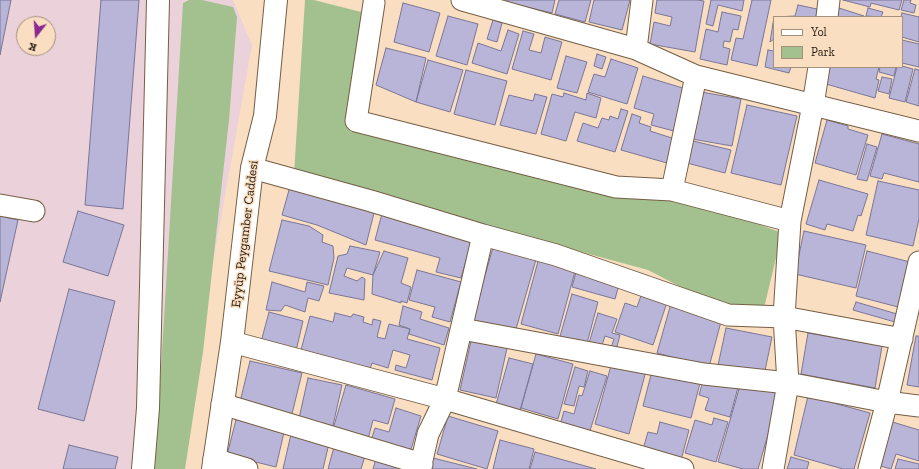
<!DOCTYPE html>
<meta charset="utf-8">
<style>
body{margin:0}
#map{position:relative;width:919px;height:469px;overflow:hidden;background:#f9dec1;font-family:"Zilla Slab",serif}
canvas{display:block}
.legend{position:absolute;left:773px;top:16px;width:130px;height:52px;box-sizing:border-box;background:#f9dec1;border:1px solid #a4907b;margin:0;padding:5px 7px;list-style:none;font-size:12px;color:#251b11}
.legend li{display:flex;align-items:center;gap:8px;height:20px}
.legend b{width:20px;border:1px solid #a4907b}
.north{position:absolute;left:16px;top:16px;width:40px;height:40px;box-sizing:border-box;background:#f9dec1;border:1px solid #a4907b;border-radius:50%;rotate:197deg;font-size:11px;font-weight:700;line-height:16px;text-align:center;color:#251b11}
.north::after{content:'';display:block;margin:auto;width:14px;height:18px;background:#8b2991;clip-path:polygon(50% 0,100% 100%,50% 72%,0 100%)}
</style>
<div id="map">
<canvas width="919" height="469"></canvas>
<ul class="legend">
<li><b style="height:5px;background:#fff"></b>Yol</li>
<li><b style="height:11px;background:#a3c08f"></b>Park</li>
</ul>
<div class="north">K</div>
</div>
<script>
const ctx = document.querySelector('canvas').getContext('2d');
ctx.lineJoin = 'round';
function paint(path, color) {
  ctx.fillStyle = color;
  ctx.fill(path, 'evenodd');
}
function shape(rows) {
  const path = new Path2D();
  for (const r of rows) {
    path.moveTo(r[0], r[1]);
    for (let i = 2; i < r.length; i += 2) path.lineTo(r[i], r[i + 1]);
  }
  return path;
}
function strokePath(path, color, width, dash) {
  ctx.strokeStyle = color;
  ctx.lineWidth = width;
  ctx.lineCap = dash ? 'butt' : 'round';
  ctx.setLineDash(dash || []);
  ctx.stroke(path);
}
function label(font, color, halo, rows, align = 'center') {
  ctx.font = font + ' "Zilla Slab",serif';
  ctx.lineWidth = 3;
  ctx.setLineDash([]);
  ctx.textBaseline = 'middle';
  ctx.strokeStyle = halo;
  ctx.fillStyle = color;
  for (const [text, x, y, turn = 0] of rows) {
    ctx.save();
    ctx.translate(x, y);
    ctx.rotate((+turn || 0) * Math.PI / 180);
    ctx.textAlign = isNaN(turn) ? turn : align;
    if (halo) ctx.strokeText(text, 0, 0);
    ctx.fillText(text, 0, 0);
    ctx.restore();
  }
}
const commercial = shape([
 [0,0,233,0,252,45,176,469,0,469],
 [24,24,48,24,48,48,24,48]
]);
const green = shape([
 [189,0,202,0,233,7,237,17,229,120,203,352,185,469,155,469,183,3],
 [305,0,314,0,365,13,350,131,614,197,697,201,782,233,764,308,737,308,708,301,648,270,294,174]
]);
const building = shape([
 [0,0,11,0,0,55,0,0],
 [101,0,139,0,123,209,85,205,101,0],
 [507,0,555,0,552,13,506,2,507,0],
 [559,0,591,0,585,22,555,14,559,0],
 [594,0,630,0,622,30,589,22,594,0],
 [657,0,697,0,704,1,695,52,650,44,654,22,670,26,672,17,655,13,657,0],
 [711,0,744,0,742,11,718,5,713,26,706,24,711,0],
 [752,0,771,0,757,66,731,60,736,38,743,39,752,0],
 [843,0,902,0,899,10,871,3,870,7,843,0],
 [904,0,911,0,910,3,916,5,914,13,901,10,904,0],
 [403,3,440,13,429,52,394,42,403,3],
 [798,5,817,9,816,17,774,17,774,39,770,42,774,17,795,16,798,5],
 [839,8,864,16,864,17,837,17,839,8],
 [868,8,883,12,881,17,866,16,868,8],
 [722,12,741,16,738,30,733,29,730,42,724,41,723,47,730,49,727,65,700,59,706,29,718,32,722,12],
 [902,13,919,17,919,42,902,37,901,17,902,13],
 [448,16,478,24,467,65,436,56,448,16],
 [493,20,502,23,497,42,487,39,493,20],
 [508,30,519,34,507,74,472,63,478,43,501,51,508,30],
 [523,31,534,34,529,50,541,53,545,37,562,42,551,80,512,69,523,31],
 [902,40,919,44,919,67,902,63,902,40],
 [386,48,426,58,416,102,376,85,386,48],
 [768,50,774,51,774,67,791,67,789,73,765,67,768,50],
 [597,54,606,57,602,69,594,66,597,54],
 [566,56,587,62,577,93,557,88,566,56],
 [611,59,638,68,627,104,588,92,594,74,605,77,611,59],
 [428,60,463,70,450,112,416,102,428,60],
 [902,66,913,69,905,102,889,98,897,67,902,66],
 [830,67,879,67,876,79,879,80,875,98,826,84,830,67],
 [880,67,896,67,894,76,879,72,880,67],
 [915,69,919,70,919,106,906,102,915,69],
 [466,70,507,81,495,125,454,114,466,70],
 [643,76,686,89,674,131,651,125,654,114,634,108,643,76],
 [882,77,892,79,889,94,878,91,882,77],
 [701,92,741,99,732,146,692,139,701,92],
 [564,93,586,100,587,93,601,98,596,118,575,112,566,141,541,134,552,94,563,97,564,93],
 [535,94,547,97,536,134,500,125,509,95,533,101,535,94],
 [747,105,797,116,781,185,731,173,747,105],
 [621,109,628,111,615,152,577,141,583,123,598,128,602,118,609,120,610,116,618,119,621,109],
 [632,114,641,117,639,123,651,127,650,131,675,139,667,163,621,150,632,114],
 [827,120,848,126,848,129,868,135,856,175,815,163,827,120],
 [882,134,919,144,919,182,884,173,882,179,870,176,882,134],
 [693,141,731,150,725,173,687,163,693,141],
 [867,144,877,147,867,181,857,179,867,144],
 [819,180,868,194,861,216,858,215,853,231,827,224,825,230,806,224,819,180],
 [878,181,919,190,919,219,913,246,866,235,878,181],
 [291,183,376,205,366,245,317,225,282,215,291,183],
 [383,210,473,235,461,278,436,272,440,258,375,240,383,210],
 [78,211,124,225,108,276,63,262,78,211],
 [0,216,18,220,0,302,0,216],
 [282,220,309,226,323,235,322,242,333,246,334,258,328,285,269,271,282,220],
 [804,231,866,245,856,288,795,274,804,231],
 [494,244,537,256,514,336,471,324,494,244],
 [350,246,380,252,373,275,347,268,344,276,357,281,362,277,365,279,364,300,329,293,338,256,347,254,350,246],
 [384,251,408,258,401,283,411,287,407,303,401,301,401,303,372,294,373,275,384,251],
 [867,251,910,262,898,307,856,296,867,251],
 [540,254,577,264,558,334,521,324,540,254],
 [578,265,621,277,615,299,572,287,578,265],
 [417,270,461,282,450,322,432,317,435,307,409,300,417,270],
 [272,282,305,292,307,282,324,286,319,301,308,298,305,312,285,305,281,311,266,310,272,282],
 [644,287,669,296,653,345,615,332,625,303,637,307,644,287],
 [69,289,115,301,84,421,38,409,69,289],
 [572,294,598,302,586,347,559,340,572,294],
 [672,300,723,314,709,367,657,353,672,300],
 [856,302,897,314,895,322,853,310,856,302],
 [403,306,422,312,420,319,449,328,444,345,409,334,410,329,399,325,403,306],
 [269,312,303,321,296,351,261,342,269,312],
 [335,313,351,317,353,314,364,317,363,322,372,325,373,319,381,321,377,337,385,339,389,324,410,329,407,339,440,348,432,380,395,370,396,365,406,368,410,355,393,350,388,368,372,363,370,369,301,350,310,316,333,322,335,313],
 [598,313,617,319,612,333,620,335,616,350,611,348,614,339,605,336,599,354,587,350,598,313],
 [726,328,772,337,763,380,717,370,726,328],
 [808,333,882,346,875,388,801,374,808,333],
 [916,336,919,336,919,387,907,385,916,336],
 [471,341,507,348,496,398,460,390,471,341],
 [536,354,573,364,558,419,521,408,536,354],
 [509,358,533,364,519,414,495,408,509,358],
 [250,361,302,373,291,418,239,406,250,361],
 [612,362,646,371,629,434,595,424,612,362],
 [575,367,588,371,584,387,579,386,574,406,564,404,575,367],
 [590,371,607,376,589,434,560,425,564,411,574,414,579,395,582,396,590,371],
 [652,371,700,383,691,418,643,406,652,371],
 [704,377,740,380,730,417,705,410,709,398,699,395,704,377],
 [308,378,342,385,332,430,298,423,308,378],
 [741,382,780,393,758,469,743,469,718,462,741,382],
 [346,385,395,399,388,424,373,420,368,439,333,429,346,385],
 [808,396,870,413,854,469,843,469,794,455,808,396],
 [396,408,421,416,409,456,370,444,375,428,389,432,396,408],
 [237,416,285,428,276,467,227,455,237,416],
 [448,416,498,431,487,469,437,454,448,416],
 [714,418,728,422,716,462,685,453,695,420,712,425,714,418],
 [889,421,919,430,919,461,896,454,891,469,877,465,889,421],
 [660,422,689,430,681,460,643,449,648,432,657,434,660,422],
 [292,430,330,439,323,469,283,469,292,430],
 [500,440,534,449,529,469,493,469,500,440],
 [69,445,118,457,115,469,63,469,69,445],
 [334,447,365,456,361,469,328,469,334,447],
 [378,452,404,469,373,469,378,452],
 [535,452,596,469,530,469,535,452],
 [791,457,809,462,807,469,787,469,791,457],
 [433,458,477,469,430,469,433,458],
 [898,459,919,464,919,469,895,469,898,459]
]);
const street = shape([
 [462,0,636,49,696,76,919,131],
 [374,3,356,121,616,187,672,190,790,221],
 [827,17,829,0],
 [636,49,642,0],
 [252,168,371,201,483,235,556,255,728,315,784,317,902,339],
 [672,190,696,76],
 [0,205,34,211],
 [462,329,704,374,788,383,887,402,919,406],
 [232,342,445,399,683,469],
 [222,404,422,464],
 [214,459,247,469],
 [420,469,428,434,445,399,483,235],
 [773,469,788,383,784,317,790,221,813,105,819,67],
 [869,469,887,402,919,262]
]);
const secondary = shape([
 [143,469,148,408,158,0],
 [213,469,232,342,252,168,265,116,276,0]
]);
const streetNames = [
 ["Eyyüp Peygamber Caddesi",245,234,-83]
];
paint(commercial, '#ebd1d9');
paint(green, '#a3c08f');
paint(building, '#b9b5d8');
strokePath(building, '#7a7696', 1);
strokePath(street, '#755e45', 23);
strokePath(secondary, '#755e45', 24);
strokePath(street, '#fff', 21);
strokePath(secondary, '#fff', 22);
label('13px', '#251b11', '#f9dec1', streetNames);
</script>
